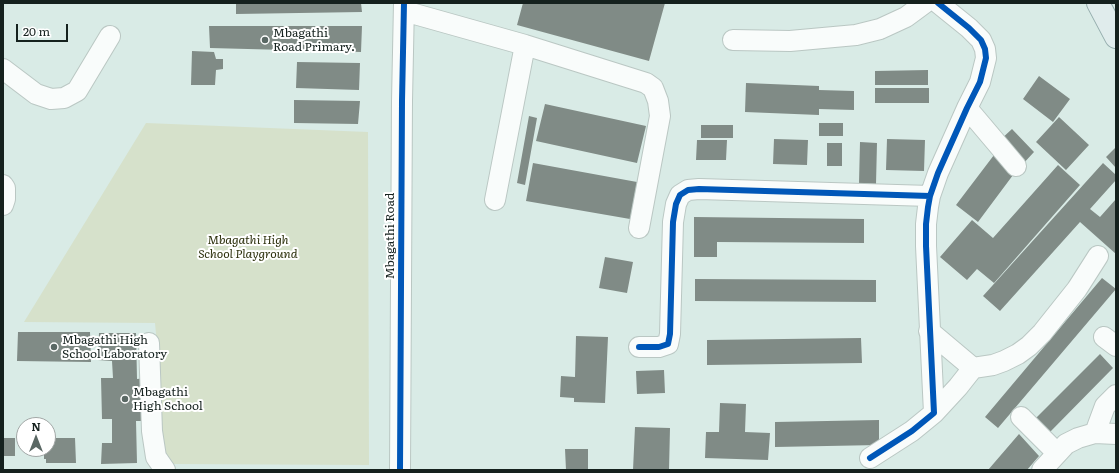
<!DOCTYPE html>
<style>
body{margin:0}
#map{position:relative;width:1119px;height:473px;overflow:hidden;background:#d9ebe6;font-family:Literata,serif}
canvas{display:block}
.frame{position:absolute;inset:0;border:4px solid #15211e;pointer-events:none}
.north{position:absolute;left:16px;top:417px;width:40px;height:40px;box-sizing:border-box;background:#fff;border:1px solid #a1a6a5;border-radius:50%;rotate:0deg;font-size:11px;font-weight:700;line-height:16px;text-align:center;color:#15211e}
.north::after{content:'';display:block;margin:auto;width:14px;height:18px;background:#5a6864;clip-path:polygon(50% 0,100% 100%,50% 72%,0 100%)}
.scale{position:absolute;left:16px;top:24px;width:52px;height:18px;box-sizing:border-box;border:2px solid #15211e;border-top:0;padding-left:5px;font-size:12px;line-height:14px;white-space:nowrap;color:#15211e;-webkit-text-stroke:3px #fff;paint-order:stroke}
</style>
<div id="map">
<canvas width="1119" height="473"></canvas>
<div class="frame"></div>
<div class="north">N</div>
<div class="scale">20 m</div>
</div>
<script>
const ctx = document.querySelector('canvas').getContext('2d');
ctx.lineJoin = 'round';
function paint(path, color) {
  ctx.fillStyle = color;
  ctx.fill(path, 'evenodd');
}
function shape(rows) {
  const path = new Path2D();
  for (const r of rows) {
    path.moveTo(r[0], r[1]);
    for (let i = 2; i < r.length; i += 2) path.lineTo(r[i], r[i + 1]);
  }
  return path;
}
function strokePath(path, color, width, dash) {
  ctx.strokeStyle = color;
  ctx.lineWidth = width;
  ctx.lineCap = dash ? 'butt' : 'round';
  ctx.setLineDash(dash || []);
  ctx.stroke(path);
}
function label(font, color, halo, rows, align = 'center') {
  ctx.font = font + ' Literata,serif';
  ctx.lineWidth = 4;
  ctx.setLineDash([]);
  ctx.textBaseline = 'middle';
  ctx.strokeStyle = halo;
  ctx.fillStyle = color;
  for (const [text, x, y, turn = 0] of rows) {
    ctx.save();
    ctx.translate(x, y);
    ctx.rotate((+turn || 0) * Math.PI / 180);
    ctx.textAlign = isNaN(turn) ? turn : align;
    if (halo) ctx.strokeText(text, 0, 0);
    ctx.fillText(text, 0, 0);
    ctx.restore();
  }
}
const green = shape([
 [146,123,368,132,369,465,172,464,160,446,159,365,155,323,24,322]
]);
const building = shape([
 [236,3,361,3,362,12,236,14],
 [523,3,665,3,649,61,517,25],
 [209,26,362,26,361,52,210,48],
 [192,51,214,52,216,59,223,59,223,69,216,70,215,85,191,85],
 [297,62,360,63,359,90,296,88],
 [928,70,928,85,875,85,875,71],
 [1039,76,1070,99,1053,122,1023,99],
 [746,83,819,86,819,90,854,91,854,110,819,109,819,115,745,112],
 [875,88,929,88,929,103,875,103],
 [294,100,360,101,358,124,294,123],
 [545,104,646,126,637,163,536,141],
 [529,116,537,118,525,185,517,183],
 [1059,117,1089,145,1066,170,1036,142],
 [819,123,843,123,843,136,819,136],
 [701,125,733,125,733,138,701,138],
 [1012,129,1034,152,1022,165,999,141],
 [774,139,808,140,807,165,773,164],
 [887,139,925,140,924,171,886,170],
 [697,140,727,140,726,160,696,160],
 [860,142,877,143,876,184,859,183],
 [827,143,842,143,842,166,827,166],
 [1116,147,1116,168,1106,157],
 [994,155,1016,171,978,222,956,205],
 [533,163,637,182,630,219,526,201],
 [1103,163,1116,175,1116,180,1090,209,1100,217,1116,199,1116,254,1080,222,1000,311,983,296],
 [1058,165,1080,185,994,283,977,269,967,280,940,257,972,220,993,238],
 [694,217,864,219,864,243,717,242,717,257,694,257],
 [605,257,633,262,627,293,599,288],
 [1102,278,1116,289,998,428,985,417],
 [695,279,876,280,876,302,695,301],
 [18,332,90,332,91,362,17,361],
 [99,333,136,333,137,379,147,378,150,421,136,421,137,463,101,464,102,443,112,443,112,419,102,419,101,378,113,378,112,361,98,360],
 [576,336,608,337,605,403,574,402,574,398,560,397,561,376,575,377],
 [861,338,862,363,707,365,707,340],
 [1100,354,1113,368,1050,432,1036,418],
 [664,370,665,393,637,394,636,371],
 [720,403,746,404,745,432,770,433,768,460,705,458,706,432,719,432],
 [879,420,879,445,775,447,775,422],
 [635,427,670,428,669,470,633,470],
 [1019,434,1039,456,1027,470,988,470],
 [3,438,15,438,15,456,3,456],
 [48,438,75,438,76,463,46,463,46,459,44,459,44,449,48,449],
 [565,449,588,449,588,470,566,470]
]);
const minor = shape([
 [404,11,525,45,646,83,653,88,658,101,660,116,639,228],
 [733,40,790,41,856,35,880,29,906,17,925,3],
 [3,69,36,94,51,99,64,98,77,91,110,36],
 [967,108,1016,166],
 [3,185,5,188,5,199,3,205],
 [495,200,525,45],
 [929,331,973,368,958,387,934,413],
 [1104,337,1116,346],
 [149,343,152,431,156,457,165,470],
 [639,347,659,347,668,344,670,334,673,222,676,204,680,195,688,190,699,189,930,196],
 [973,368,993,365,1004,361,1018,354,1029,346,1042,333,1077,289,1098,256],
 [1021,417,1057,453],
 [1095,433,1105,406,1116,395],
 [870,458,912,431,934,413,926,246,926,224,928,207,930,196,938,173,967,108,980,82,986,58,985,49,981,40,969,28,938,3],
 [400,470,402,101,404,3],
 [1042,470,1066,444,1078,438,1095,433,1116,434]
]);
const major = shape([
 [1098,3,1116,37]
]);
const cycleway = shape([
 [639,347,659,347,668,344,670,334,673,222,676,204,680,195,688,190,699,189,930,196],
 [870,458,912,431,934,413,926,246,926,224,928,207,930,196,938,173,967,108,980,82,986,58,985,49,981,40,969,28,938,3],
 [400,470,402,101,404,3]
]);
const markers = [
 [265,40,4,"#5a6864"],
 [54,347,4,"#5a6864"],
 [125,399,4,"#5a6864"]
];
const poiNames = [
 ["Mbagathi",273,33],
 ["Road Primary.",273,47],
 ["Mbagathi High",62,340],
 ["School Laboratory",62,354],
 ["Mbagathi",133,392],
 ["High School",133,406]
];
const streetNames = [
 ["Mbagathi Road",390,236,-90]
];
const parkNames = [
 ["Mbagathi High",248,240],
 ["School Playground",248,254]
];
paint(green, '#d6e1cb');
paint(building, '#808b86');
strokePath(minor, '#bac7c3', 22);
strokePath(major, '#95adad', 24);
strokePath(minor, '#f9fcfb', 20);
strokePath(major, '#e0ecec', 22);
strokePath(cycleway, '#0057b8', 6);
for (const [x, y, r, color] of markers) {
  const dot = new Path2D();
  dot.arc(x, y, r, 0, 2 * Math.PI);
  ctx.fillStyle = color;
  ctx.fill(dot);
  strokePath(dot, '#fff', 1.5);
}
label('12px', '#15211e', '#fff', poiNames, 'left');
label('12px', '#15211e', '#fff', streetNames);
label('italic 12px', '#2d310d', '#fff', parkNames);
</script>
